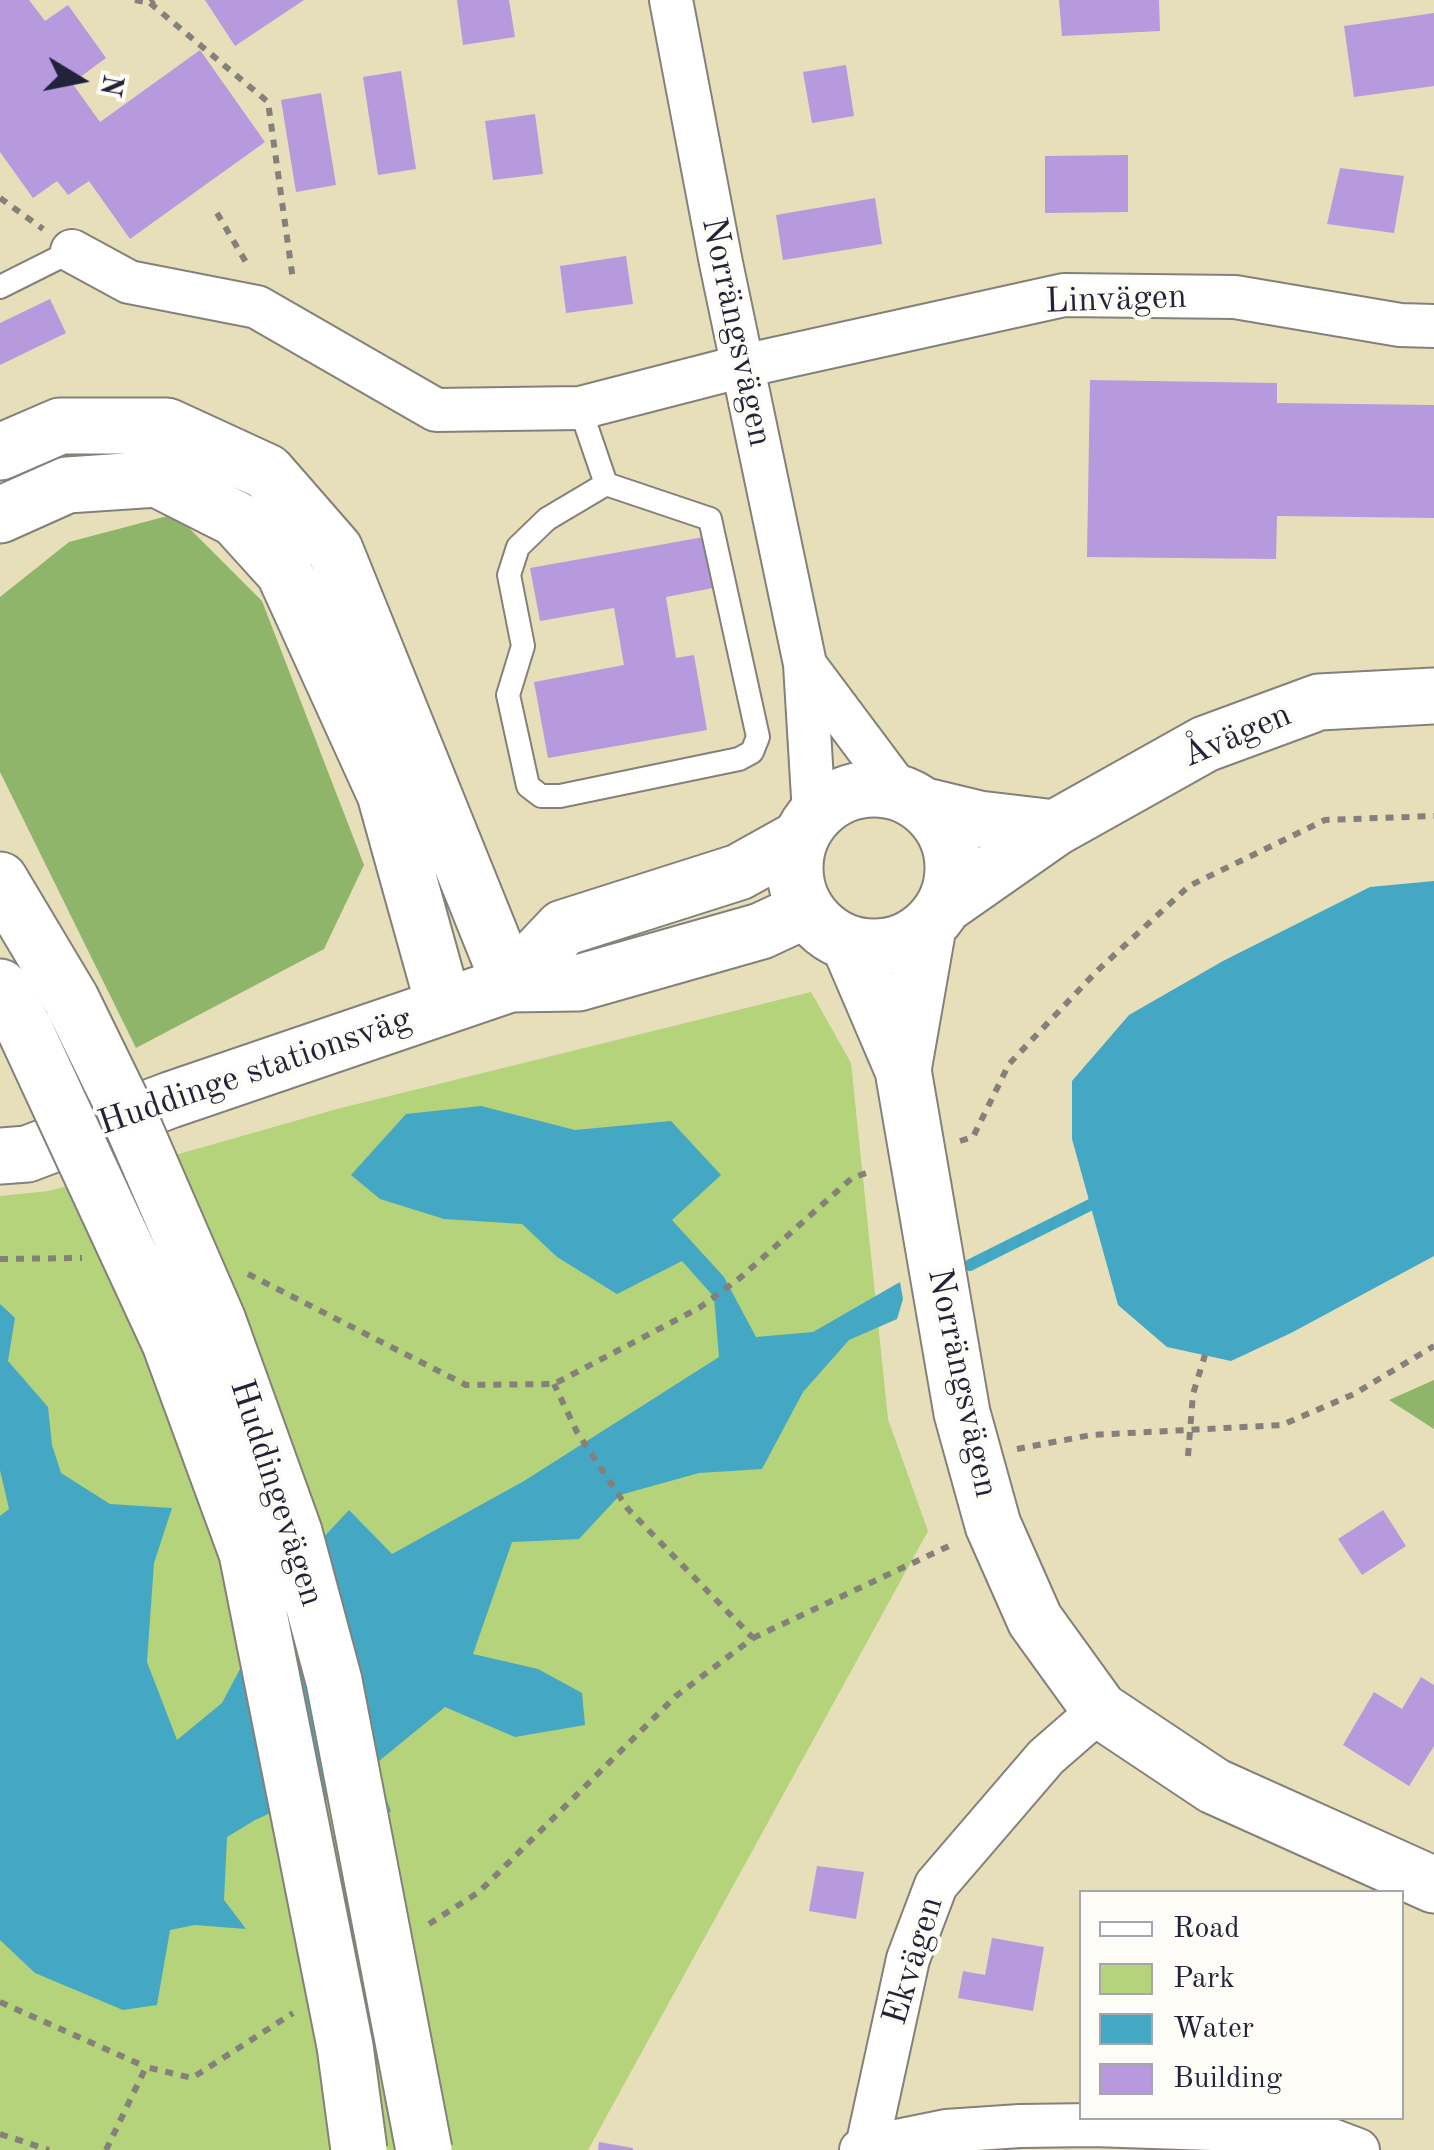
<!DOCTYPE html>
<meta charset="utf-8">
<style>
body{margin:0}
#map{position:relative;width:1434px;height:2150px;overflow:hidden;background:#e7dfb9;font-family:"Old Standard TT",serif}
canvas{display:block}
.legend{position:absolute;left:1079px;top:1890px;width:325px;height:230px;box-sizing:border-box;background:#fdfcf7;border:2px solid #a5a5ac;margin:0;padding:12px 18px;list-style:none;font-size:30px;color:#22223b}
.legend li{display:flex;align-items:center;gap:20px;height:50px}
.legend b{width:50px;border:2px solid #a5a5ac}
.north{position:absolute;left:30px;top:30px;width:100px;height:100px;-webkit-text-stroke:8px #fdfcf7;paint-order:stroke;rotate:100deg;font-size:28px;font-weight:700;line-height:40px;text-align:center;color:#22223b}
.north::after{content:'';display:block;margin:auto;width:35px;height:45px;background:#22223b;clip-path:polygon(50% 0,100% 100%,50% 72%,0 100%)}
</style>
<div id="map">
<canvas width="1434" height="2150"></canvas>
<ul class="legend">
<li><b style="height:12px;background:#fff"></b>Road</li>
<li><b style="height:28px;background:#b4d37a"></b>Park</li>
<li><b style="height:28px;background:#44a7c4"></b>Water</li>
<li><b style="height:28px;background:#b799de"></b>Building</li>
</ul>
<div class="north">N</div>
</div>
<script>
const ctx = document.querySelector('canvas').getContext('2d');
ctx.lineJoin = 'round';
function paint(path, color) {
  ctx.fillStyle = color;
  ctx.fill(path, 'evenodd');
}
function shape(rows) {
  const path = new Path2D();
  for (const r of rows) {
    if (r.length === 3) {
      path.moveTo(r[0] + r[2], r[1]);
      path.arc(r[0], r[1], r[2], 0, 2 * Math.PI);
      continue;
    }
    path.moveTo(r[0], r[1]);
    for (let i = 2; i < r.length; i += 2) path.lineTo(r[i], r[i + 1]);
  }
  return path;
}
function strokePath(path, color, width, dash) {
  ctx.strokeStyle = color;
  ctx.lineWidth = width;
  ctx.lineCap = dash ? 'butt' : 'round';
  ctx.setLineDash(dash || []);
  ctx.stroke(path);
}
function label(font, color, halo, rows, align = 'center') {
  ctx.font = font + ' "Old Standard TT",serif';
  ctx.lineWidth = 8;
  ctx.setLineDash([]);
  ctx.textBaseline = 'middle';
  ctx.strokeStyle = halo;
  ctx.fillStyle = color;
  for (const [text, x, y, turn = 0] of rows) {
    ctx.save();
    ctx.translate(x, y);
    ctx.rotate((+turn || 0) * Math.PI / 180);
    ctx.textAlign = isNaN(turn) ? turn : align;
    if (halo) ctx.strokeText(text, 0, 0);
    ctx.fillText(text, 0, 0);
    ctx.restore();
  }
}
const green = shape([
 [811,992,851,1063,888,1419,928,1531,588,2150,0,2150,0,1196,49,1191,337,1109]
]);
const forest = shape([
 [175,514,262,601,364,865,324,949,136,1048,0,772,0,597,69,542],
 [1434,1380,1434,1429,1389,1400]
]);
const water = shape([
 [1434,881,1434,1256,1291,1333,1231,1361,1167,1347,1118,1305,1072,1139,1072,1081,1129,1015,1223,961,1370,887],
 [481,1106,575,1130,671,1121,721,1175,672,1220,724,1277,756,1337,813,1332,900,1282,903,1299,897,1319,849,1340,803,1392,762,1469,699,1473,620,1495,579,1539,512,1542,473,1654,538,1669,582,1693,585,1725,515,1737,445,1707,373,1766,391,1811,378,1821,313,1794,255,1820,227,1837,224,1900,246,1929,195,1925,170,1930,157,2005,123,2010,35,1973,0,1940,0,1516,9,1509,0,1470,0,1304,15,1318,8,1361,48,1407,52,1445,61,1473,110,1504,172,1508,154,1563,147,1662,177,1740,222,1703,292,1571,349,1510,392,1554,524,1481,719,1357,714,1297,682,1261,617,1294,557,1257,522,1224,444,1219,380,1199,351,1175,406,1114]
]);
const stream = shape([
 [970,1265,1106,1197]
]);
const building = shape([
 [0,0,29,0,45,21,68,5,106,58,72,83,100,122,200,50,265,142,130,239,89,181,68,195,57,181,33,198,0,152],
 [205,0,304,0,235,46],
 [457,0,509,0,515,37,463,45],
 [1059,0,1159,0,1160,31,1062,36],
 [1434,13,1434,86,1354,97,1344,26],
 [846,65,854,116,812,123,803,72],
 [401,71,416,169,378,175,363,77],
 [321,93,336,185,296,192,281,100],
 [535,114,543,174,493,180,485,121],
 [1128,155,1128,212,1045,213,1045,156],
 [1340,168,1404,176,1394,233,1327,224],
 [875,198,882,244,783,260,776,215],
 [626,256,633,304,566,313,560,266],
 [50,299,66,333,0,365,0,323],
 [1090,380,1277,383,1277,403,1434,405,1434,518,1277,516,1276,559,1087,557],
 [704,537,713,588,666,597,676,658,694,655,707,730,548,758,534,682,624,665,614,608,540,621,530,568],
 [1383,1510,1406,1546,1362,1575,1338,1539],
 [1421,1677,1434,1685,1434,1746,1409,1786,1343,1745,1374,1692,1402,1709],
 [817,1866,864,1872,856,1919,809,1911],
 [992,1938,1044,1947,1033,2011,958,1998,963,1971,985,1975],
 [599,2142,633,2148,633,2150,598,2150]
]);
const path = shape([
 [135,0,150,3,154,0],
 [150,3,268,102,293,280],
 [0,198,43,229],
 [217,213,247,264],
 [960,1141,973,1137,1009,1064,1097,971,1189,886,1325,820,1434,816],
 [0,1259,82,1258],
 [248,1274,466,1385,554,1384,699,1308,740,1278,852,1178,872,1171],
 [1017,1449,1091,1435,1282,1425,1354,1394,1434,1346],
 [1188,1456,1193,1394,1205,1355],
 [753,1638,951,1545],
 [429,1924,479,1892,676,1696,753,1638,628,1509,577,1432,554,1384],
 [0,2002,146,2067],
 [0,2134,49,2150],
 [106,2150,146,2067,192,2078,293,2013]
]);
const service = shape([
 [0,287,72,251],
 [580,408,606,484,547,519,518,547,509,575,523,646,508,695,528,786,541,796,560,796,739,759,752,752,758,737,710,519,606,484]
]);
const minor = shape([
 [671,0,721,263,805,664,814,814],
 [72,251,129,282,257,307,436,410,580,408,743,366,1064,295,1235,297,1400,325,1434,326],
 [805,665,900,792],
 [867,2147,946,2131,1020,2126,1093,2125,1213,2129,1326,2138,1358,2150],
 [861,2150,867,2147,908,1959,936,1885,1046,1757,1100,1710]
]);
const tertiary = shape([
 [874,868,79],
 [925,806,979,819,1055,828],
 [945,905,1055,828,1205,744,1319,702,1434,696],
 [849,944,903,1070,962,1413,993,1525,1035,1620,1100,1710,1214,1786,1434,1885],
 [510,984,563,928,739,872,800,838],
 [903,1070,928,927],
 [0,1156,27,1154,170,1100,510,984,578,983,761,931,806,910]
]);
const primary = shape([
 [0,452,60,426,167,426,267,472,335,550,510,984],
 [0,515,67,485,157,479,236,519,284,572,385,794,444,1006],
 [0,880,71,999],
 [0,987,24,1028]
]);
const primaryBridge = shape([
 [71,999,135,1130,218,1321,294,1532,334,1681,424,2150],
 [24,1028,170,1343,247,1553,345,2046,359,2150]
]);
const streetNames = [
 ["Linvägen",1116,300,-2],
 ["Norrängsvägen",736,332,78],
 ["Åvägen",1237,736,-23],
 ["Huddinge stationsväg",255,1072,-19],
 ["Norrängsvägen",962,1383,78],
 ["Huddingevägen",276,1493,72],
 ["Ekvägen",914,1961,-73]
];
paint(green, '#b4d37a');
paint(forest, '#8fb56a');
paint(water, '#44a7c4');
strokePath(stream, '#44a7c4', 12);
paint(building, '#b799de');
strokePath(service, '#84807a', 26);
strokePath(minor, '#84807a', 46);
strokePath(tertiary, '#84807a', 59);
strokePath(primary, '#84807a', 59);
strokePath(path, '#84807a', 6, [8, 8]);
strokePath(service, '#fff', 22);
strokePath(minor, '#fff', 42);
strokePath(tertiary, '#fff', 55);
strokePath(primary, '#fff', 55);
strokePath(primaryBridge, '#84807a', 59, []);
strokePath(primaryBridge, '#fff', 55);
label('35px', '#22223b', '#fdfcf7', streetNames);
</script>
